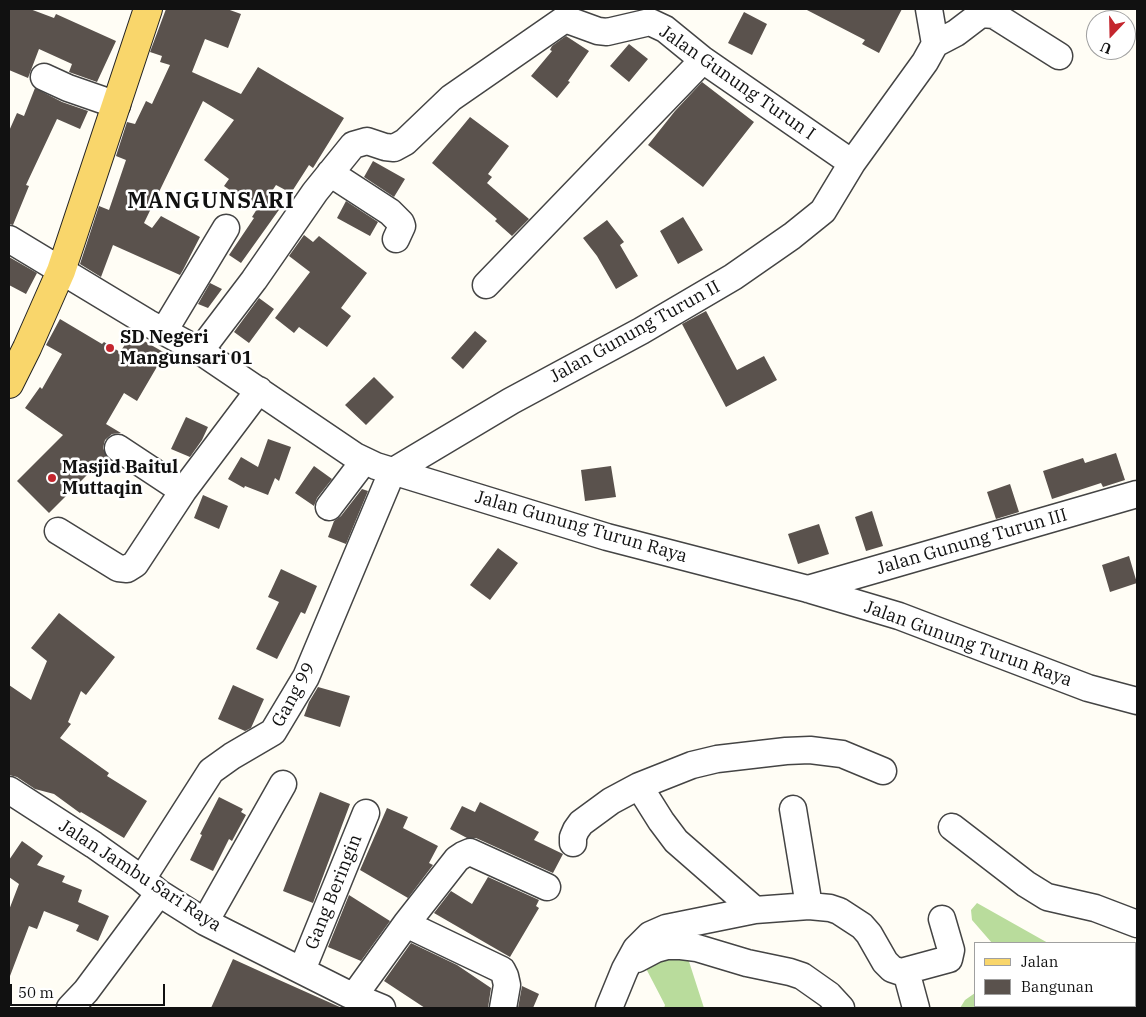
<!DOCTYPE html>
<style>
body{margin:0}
#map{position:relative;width:1146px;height:1017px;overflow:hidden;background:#fffdf5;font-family:"IBM Plex Serif",serif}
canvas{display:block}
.frame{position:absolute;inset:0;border:10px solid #111;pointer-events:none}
.legend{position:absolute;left:974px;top:942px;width:162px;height:65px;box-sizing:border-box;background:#fff;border:1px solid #a0a0a0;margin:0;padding:6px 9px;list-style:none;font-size:15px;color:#111}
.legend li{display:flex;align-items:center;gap:10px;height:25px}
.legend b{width:25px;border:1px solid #a0a0a0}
.north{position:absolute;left:1086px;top:10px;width:50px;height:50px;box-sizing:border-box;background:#fff;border:1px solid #a0a0a0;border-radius:50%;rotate:201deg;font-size:14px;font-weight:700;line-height:20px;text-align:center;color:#111}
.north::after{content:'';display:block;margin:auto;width:18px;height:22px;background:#c4262e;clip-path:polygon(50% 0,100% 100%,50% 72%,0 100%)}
.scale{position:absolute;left:10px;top:984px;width:155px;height:22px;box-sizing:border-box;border:2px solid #111;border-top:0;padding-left:6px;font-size:15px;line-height:18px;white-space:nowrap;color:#111;-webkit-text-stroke:4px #fff;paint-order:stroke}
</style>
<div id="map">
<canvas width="1146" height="1017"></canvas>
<div class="frame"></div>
<ul class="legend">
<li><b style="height:6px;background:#f9d66b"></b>Jalan</li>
<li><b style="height:14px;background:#5a524d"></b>Bangunan</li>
</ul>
<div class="north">U</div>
<div class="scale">50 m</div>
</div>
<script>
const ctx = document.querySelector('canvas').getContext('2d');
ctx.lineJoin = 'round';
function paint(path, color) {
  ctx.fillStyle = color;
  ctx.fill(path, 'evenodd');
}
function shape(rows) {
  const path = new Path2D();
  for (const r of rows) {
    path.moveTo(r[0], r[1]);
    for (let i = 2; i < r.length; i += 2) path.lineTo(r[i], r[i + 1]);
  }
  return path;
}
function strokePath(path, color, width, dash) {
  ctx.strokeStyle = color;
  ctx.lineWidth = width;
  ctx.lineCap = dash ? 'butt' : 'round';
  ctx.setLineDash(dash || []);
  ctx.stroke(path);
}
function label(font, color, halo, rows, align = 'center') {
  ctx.font = font + ' "IBM Plex Serif",serif';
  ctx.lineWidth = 5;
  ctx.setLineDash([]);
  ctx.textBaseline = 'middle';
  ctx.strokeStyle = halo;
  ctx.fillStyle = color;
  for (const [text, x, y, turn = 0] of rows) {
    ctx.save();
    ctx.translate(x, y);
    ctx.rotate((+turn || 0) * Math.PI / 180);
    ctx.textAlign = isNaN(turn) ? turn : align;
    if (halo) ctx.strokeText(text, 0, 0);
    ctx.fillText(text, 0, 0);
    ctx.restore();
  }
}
const forest = shape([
 [977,903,1048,943,992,943,972,920,971,910],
 [684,946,704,1008,664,1008,665,1005,639,955],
 [1135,981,1137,982,1137,1008,960,1008,965,1000,975,993,975,1006,1135,1006]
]);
const building = shape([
 [9,9,30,9,54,18,56,14,116,41,97,82,69,72,72,64,39,49,28,78,9,70],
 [166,9,227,9,241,14,228,48,205,39,192,72,241,94,258,67,344,118,313,168,309,165,291,193,276,185,268,197,281,207,241,263,229,255,254,218,252,217,257,209,224,186,229,179,204,160,234,120,203,101,144,223,152,228,161,216,200,237,183,270,180,275,113,245,101,277,80,264,99,206,109,210,126,160,116,156,127,122,135,124,146,101,152,104,170,65,160,62,162,56,150,52],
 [805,9,902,9,879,53,862,44,865,40],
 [744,12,767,24,752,55,728,43],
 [566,36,589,51,568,81,570,82,557,98,531,76,552,51,550,50,552,46],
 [629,44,648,59,629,82,610,66],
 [702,82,754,122,703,187,648,145,675,111],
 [35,88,62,102,88,111,80,129,57,119,26,185,29,186,13,225,9,224,9,131,17,113,24,116],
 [470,117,509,146,488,174,492,177,487,183,529,219,512,236,495,221,497,219,432,163],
 [373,161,405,179,394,197,364,177],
 [346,201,378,222,370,236,337,218],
 [683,217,703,250,678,264,660,231],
 [607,220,624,242,620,245,638,276,616,289,597,256,583,238],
 [304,235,313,242,319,236,367,273,341,308,351,316,327,347,299,327,294,333,275,318,310,272,289,256],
 [9,257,37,273,26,294,9,285],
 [210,283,222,289,208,308,198,304],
 [259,298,274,309,249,343,234,332],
 [706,311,737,370,764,356,777,380,726,407,682,324],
 [60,319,102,344,104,342,120,352,132,334,165,353,137,401,124,393,106,424,121,433,112,434,105,440,103,448,107,457,105,460,103,459,49,513,17,481,63,435,25,408,40,387,42,389,62,354,46,345],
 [475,331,487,341,463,369,451,358],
 [374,377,394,397,366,425,345,405],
 [186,417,208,427,202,440,190,457,171,449],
 [268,439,291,447,279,481,275,478,268,495,245,486,244,488,228,479,241,457,258,467],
 [1116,453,1125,480,1103,487,1101,483,1052,499,1043,471,1083,458,1085,463],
 [314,466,332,479,317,498,314,506,295,493],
 [611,466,616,497,585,501,581,470],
 [1010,484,1019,512,996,519,987,492],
 [362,489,368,491,346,544,328,537,334,521,341,516],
 [203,495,228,506,219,529,194,518],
 [872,511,883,546,866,551,855,517],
 [819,524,829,554,798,564,788,534],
 [498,548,518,563,490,600,470,585],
 [1129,556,1137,583,1110,592,1102,565],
 [281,569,317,586,305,614,301,612,277,659,256,649,279,602,268,597],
 [59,613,115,657,86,695,81,691,68,722,71,724,60,738,109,773,107,776,147,801,124,838,81,812,80,813,54,794,35,789,17,777,9,775,9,685,31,700,47,661,31,648],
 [233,685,264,699,251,728,245,731,218,719],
 [318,687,350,696,340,727,304,716,309,702],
 [320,792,350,804,313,903,283,891],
 [219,797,243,809,241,812,246,815,232,841,229,839,213,871,190,860,202,835,200,834],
 [480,802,539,832,534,840,563,854,553,873,476,838,467,838,450,829,462,806,475,812],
 [387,808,408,817,403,828,438,846,429,863,433,865,408,898,360,870],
 [22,841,43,856,37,865,65,876,62,882,82,890,78,902,109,916,98,941,76,931,79,925,44,911,37,929,29,926,10,976,9,975,9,910,19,884,9,877,9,860],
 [488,877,539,900,536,906,539,908,510,957,434,913,451,891,472,904],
 [349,895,390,921,361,961,328,947],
 [411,943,457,965,491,988,488,1008,425,1008,384,981],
 [233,959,277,979,342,1008,211,1008],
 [522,986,539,994,533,1008,518,1008]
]);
const minor = shape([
 [935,44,956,33,981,14,994,15,1059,56],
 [44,77,68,88,117,105],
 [330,173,390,212,401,223,402,226,396,239],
 [9,239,148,323,200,351,355,456,376,466,607,537,808,589,899,616,1088,688,1137,701],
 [486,285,703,60],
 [164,331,226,228],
 [200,351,254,280,315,192,353,145,367,141,385,147,394,148,405,142,451,98,565,19,598,31,607,32,650,22,665,29,703,60,852,163],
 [118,448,183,491],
 [329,507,364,461],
 [58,531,118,568,127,569,135,564,183,491,259,390],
 [808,589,1137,494],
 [9,790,94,845,142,879,159,893,205,922,348,994,382,1008],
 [793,809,809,906],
 [952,827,1026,884,1047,897,1095,908,1137,924],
 [573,843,573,837,576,830,581,823,611,801,639,786],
 [142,879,211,771,232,756,273,732,306,677,392,472,511,401,641,331,733,277,792,236,823,211,852,163,925,62,935,44,929,9],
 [755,910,676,841,661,821,639,786,692,765,717,759,786,751,810,750,842,754,883,771],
 [205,922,283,784],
 [406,924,502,970,505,976,507,985,503,1008],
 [637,959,656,949,667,946,681,946,697,948,747,963,790,972,802,976,829,995,841,1008],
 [302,970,366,813],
 [906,971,916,1008],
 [354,996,406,924,457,859,463,855,470,852,547,887],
 [70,1008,86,991,159,893],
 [609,1008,625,969,636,949,650,935,666,928,755,910,809,906,830,908,839,911,862,926,869,934,885,962,892,969,901,972,949,959,951,950,942,919]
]);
const major = shape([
 [9,384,27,348,61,271,148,9]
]);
const markers = [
 [110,348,5,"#c4262e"],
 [52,478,5,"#c4262e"]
];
const streetNames = [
 ["Jalan Gunung Turun I",737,83,35],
 ["Jalan Gunung Turun II",635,332,-29],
 ["Jalan Gunung Turun Raya",581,527,16],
 ["Jalan Gunung Turun III",972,542,-16],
 ["Jalan Gunung Turun Raya",968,644,20],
 ["Gang 99",294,695,-61],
 ["Jalan Jambu Sari Raya",140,876,33],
 ["Gang Beringin",334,892,-68]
];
const poiNames = [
 ["SD Negeri",120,338],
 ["Mangunsari 01",120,359],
 ["Masjid Baitul",62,468],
 ["Muttaqin",62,489]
];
const districtNames = [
 ["MANGUNSARI",211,202]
];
paint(forest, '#b9dc9c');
paint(building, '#5a524d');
strokePath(minor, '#444', 29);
strokePath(major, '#222', 30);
strokePath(minor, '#fff', 26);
strokePath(major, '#f9d66b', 28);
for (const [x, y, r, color] of markers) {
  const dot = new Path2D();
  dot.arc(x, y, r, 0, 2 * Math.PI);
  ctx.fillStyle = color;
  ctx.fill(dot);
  strokePath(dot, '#fff', 2);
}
label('18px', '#111', '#fff', streetNames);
label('bold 18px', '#111', '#fff', poiNames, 'left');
ctx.letterSpacing = '1px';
label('bold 22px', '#111', '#fff', districtNames);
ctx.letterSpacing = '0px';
</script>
